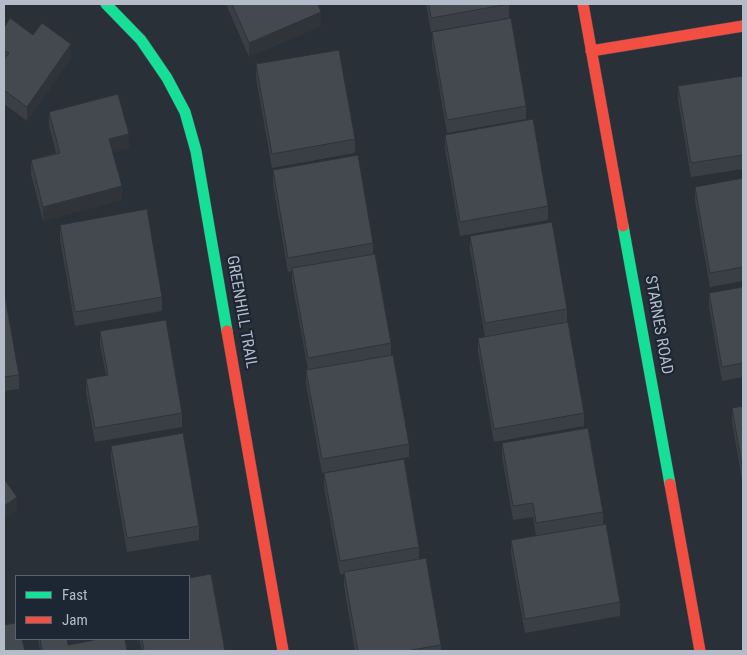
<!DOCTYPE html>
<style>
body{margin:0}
#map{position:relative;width:747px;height:655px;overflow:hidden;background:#2a3038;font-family:"Roboto Condensed",sans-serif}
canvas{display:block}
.frame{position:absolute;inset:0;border:5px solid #b4bcc9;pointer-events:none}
.legend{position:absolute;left:15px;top:575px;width:175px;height:65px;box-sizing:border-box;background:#1d2633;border:1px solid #59626f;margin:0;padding:6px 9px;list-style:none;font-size:15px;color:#b4bcc9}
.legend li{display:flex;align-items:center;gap:10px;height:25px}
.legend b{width:25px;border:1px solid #59626f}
</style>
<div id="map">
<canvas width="747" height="655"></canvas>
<div class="frame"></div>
<ul class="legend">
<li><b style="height:6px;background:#16e098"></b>Fast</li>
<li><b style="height:6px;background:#f24e42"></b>Jam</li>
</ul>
</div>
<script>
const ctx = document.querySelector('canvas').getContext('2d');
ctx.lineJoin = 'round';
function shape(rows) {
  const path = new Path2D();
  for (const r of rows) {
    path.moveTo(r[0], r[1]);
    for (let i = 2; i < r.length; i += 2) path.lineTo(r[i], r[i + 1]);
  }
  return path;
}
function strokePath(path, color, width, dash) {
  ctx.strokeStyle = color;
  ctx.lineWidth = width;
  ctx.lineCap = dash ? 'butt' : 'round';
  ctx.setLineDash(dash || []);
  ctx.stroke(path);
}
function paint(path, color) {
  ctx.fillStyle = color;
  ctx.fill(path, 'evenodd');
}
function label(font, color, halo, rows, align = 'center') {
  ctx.font = font + ' "Roboto Condensed",sans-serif';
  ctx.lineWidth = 4.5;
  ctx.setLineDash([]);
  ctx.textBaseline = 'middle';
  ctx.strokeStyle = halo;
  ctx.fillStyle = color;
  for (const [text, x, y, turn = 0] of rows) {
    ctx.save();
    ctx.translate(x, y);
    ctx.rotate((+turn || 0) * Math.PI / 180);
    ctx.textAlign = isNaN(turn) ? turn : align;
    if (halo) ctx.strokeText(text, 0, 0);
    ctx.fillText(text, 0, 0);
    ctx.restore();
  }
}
const fast = shape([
 [106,4,141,40,167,78,185,112,196,151,227,331],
 [623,226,670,484]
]);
const jam = shape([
 [583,4,623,226],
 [591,51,743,26],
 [227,331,283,651],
 [670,484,700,651]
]);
const wall = shape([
 [226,4,318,4,321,26,249,57],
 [426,4,509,4,509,18,431,32],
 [4,28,33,35,71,58,27,121,4,104],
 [432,32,526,106,526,119,447,133,432,46],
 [256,64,355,139,355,153,272,168,256,78],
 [743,76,743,169,691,177,678,100,678,86],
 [49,112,129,148,113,152,122,200,43,221,31,174,31,160,56,153,49,126],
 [445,135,548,206,548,220,460,236,445,148],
 [273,170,373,243,373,254,391,343,391,356,409,444,409,457,322,473,306,384,306,370,308,370,292,282,292,271,288,272,273,184],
 [743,178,743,281,710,287,695,201,695,187],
 [60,225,162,297,162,311,75,326,60,239],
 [470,236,567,309,567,322,584,413,584,426,494,442,478,352,478,338,485,337,470,250],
 [743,287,743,377,722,381,709,307,709,293],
 [4,291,19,375,19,389,4,391],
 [100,331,182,413,182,427,95,442,86,393,86,379,106,375,100,345],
 [743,406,743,485,732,422,732,408],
 [502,443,603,512,603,524,620,602,620,616,525,633,511,554,511,540,536,536,533,517,513,520,502,457],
 [111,446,199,526,199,540,127,552,111,460],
 [324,473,419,547,419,559,441,645,441,651,355,651,344,586,344,574,340,574,324,487],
 [38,639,67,639,68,645,98,640,98,639,125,639,127,651,40,651],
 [139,639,189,639,225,651,142,651]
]);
const shadedWall = shape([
 [321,12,321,26,249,57,249,43],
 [71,44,71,58,27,121,27,107],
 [129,134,129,148,109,153,109,139],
 [122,186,122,200,43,221,43,207],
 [17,497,17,511,4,520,4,506]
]);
const building = shape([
 [232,4,318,4,321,12,249,43,232,4],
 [429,4,509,4,431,18,429,4],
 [10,18,33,35,42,23,71,44,27,107,4,90,4,60,9,53,4,50,4,28,10,18],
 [511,18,526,106,447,120,432,32,511,18],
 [339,50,355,139,272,154,256,64,339,50],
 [743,76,743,155,691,163,678,86,743,76],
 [118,94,129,134,109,139,122,186,43,207,31,160,60,153,49,112,118,94],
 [533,119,548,206,460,222,445,135,533,119],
 [358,155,373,243,288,258,273,170,358,155],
 [743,178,743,267,710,273,695,187,743,178],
 [147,209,162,297,75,312,60,225,147,209],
 [552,222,567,309,485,323,470,236,552,222],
 [375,254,391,343,308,358,292,268,375,254],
 [743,287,743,363,722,367,709,293,743,287],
 [4,291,19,375,4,377,4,291],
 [166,320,182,413,95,428,86,379,108,375,100,331,166,320],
 [568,322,584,413,494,429,478,338,568,322],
 [393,355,409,444,322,459,306,370,393,355],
 [743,406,743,471,732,408,743,406],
 [588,428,603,512,536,523,533,503,513,506,502,443,588,428],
 [183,433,199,526,127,538,111,446,183,433],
 [404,459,419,547,340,561,324,473,404,459],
 [4,479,17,497,4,506,4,479],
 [606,524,620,602,525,619,511,540,606,524],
 [426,558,441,645,406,651,358,651,344,572,426,558],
 [211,574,225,651,144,651,142,639,189,639,189,578,211,574],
 [16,623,16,639,22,639,25,651,4,651,4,625,16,623],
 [40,639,67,639,68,645,100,639,125,639,127,651,42,651,40,639]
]);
const streetNames = [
 ["GREENHILL TRAIL",241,312,80],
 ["STARNES ROAD",658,325,80]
];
strokePath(fast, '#484c53', 12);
strokePath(jam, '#484c53', 12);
strokePath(fast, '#16e098', 11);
strokePath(jam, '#f24e42', 11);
paint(wall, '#3a3f45');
paint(shadedWall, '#303338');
paint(building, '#444950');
strokePath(building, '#303338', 1);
label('16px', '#b4bcc9', '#1d2633', streetNames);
</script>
